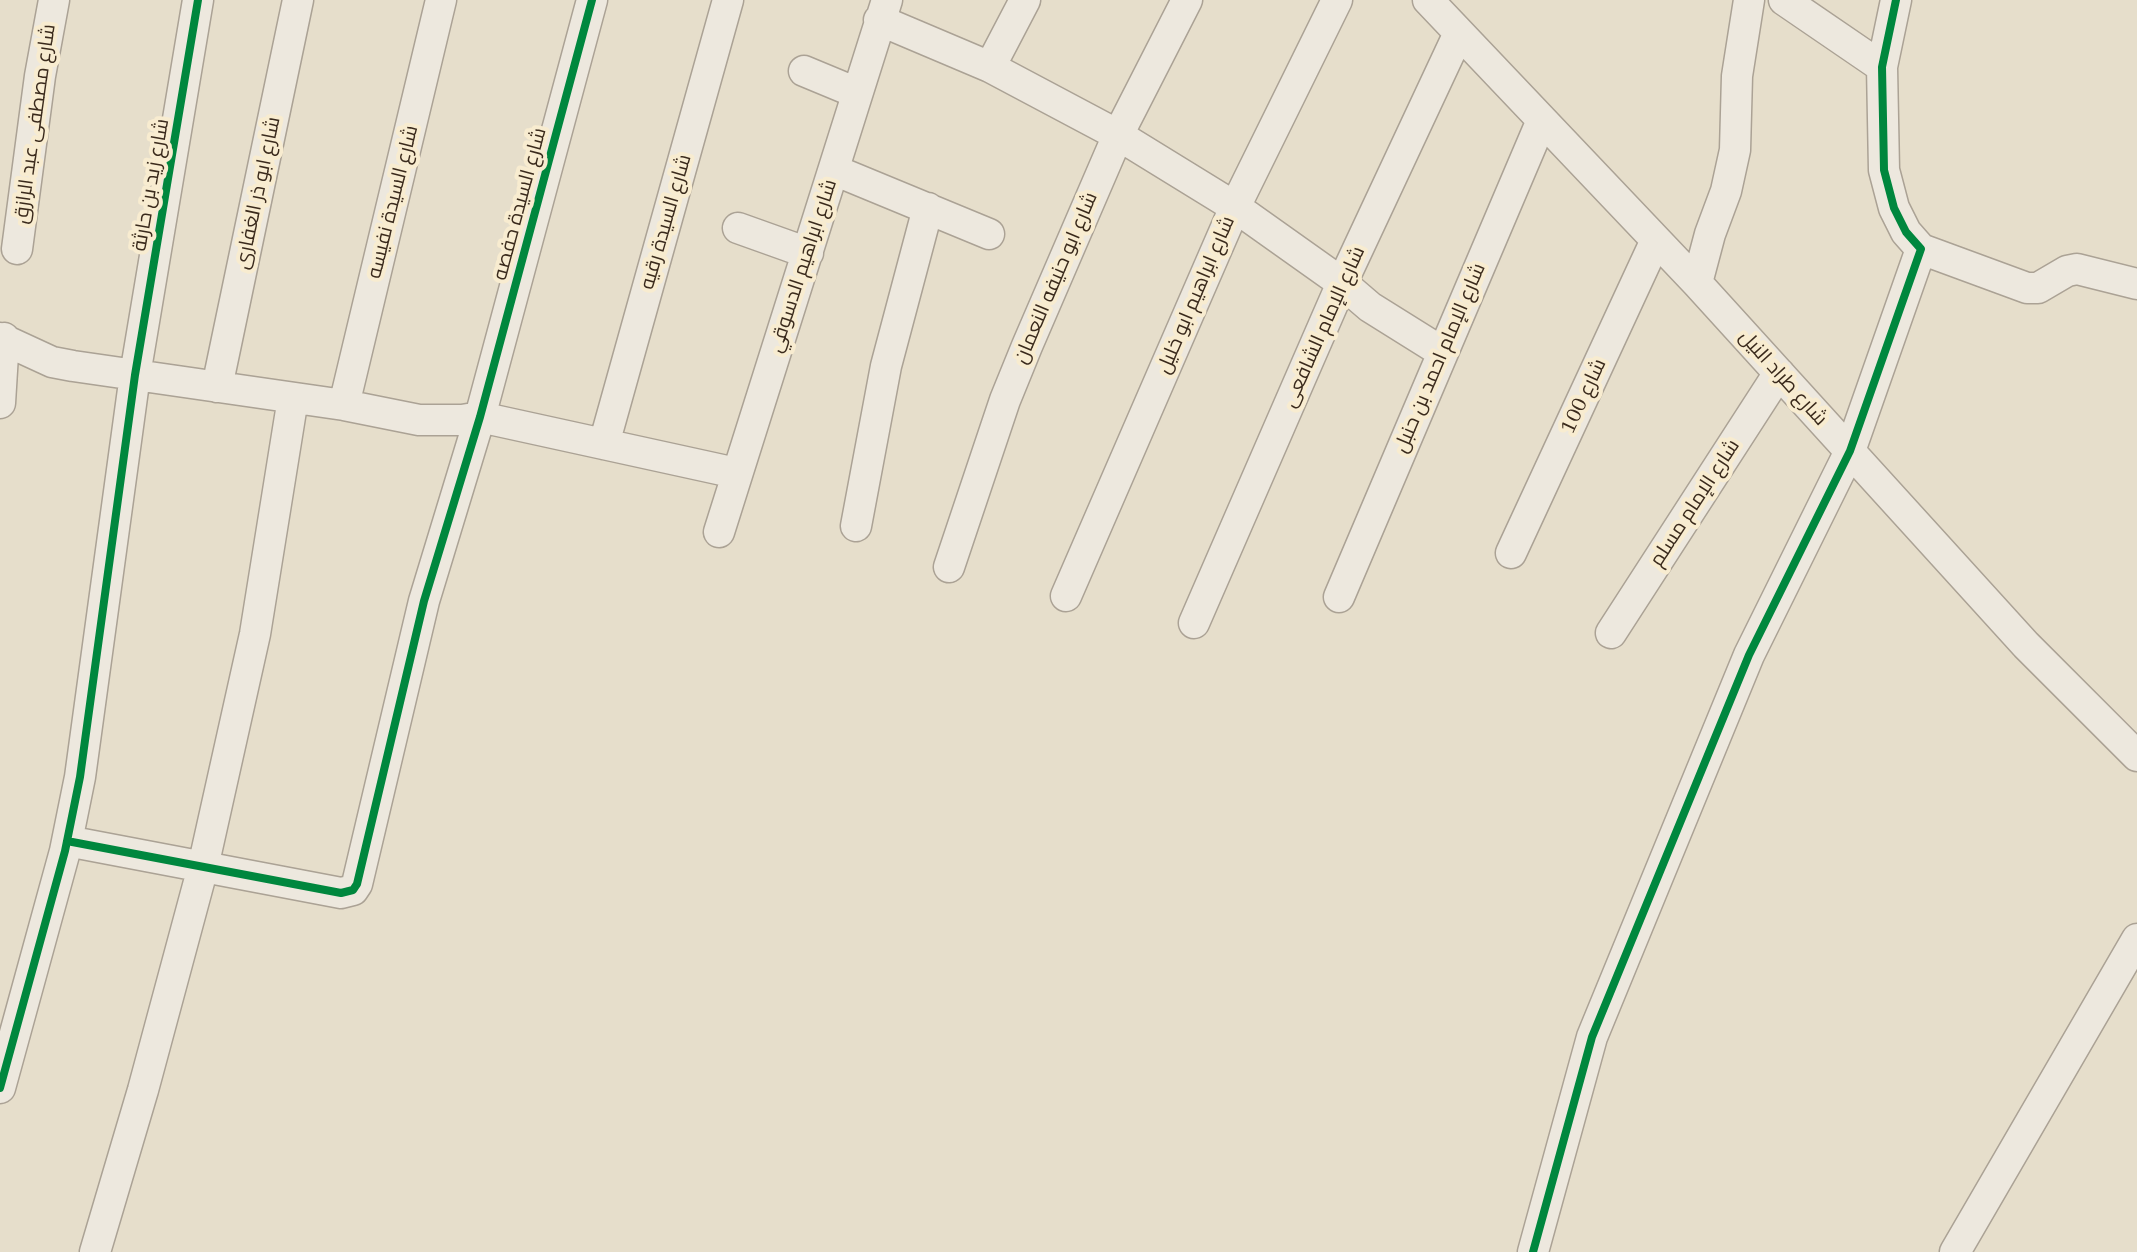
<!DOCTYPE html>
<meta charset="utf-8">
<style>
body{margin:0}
canvas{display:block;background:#e6decb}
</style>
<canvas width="2137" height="1252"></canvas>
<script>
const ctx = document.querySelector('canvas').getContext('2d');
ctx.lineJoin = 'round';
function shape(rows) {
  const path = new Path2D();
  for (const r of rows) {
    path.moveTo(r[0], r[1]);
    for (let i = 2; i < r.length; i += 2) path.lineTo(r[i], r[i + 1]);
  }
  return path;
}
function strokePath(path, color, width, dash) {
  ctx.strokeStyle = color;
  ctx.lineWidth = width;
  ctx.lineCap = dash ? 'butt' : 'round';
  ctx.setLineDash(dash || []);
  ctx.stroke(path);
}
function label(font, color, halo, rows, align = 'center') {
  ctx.font = font + ' "IBM Plex Serif",Cairo,serif';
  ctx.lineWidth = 8;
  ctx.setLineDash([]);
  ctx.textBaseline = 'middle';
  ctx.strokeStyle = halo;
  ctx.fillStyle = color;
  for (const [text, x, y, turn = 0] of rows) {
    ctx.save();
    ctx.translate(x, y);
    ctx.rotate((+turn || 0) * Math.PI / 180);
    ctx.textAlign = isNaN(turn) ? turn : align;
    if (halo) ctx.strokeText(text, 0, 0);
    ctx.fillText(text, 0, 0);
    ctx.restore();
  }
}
const street = shape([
 [1428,0,1697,283,2026,645,2137,756],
 [1784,0,1882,67],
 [879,20,990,67,1118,135,1235,207,1342,283,1370,307,1442,352],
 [990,67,1025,0],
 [804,71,857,93],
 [834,170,989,234],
 [738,228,808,253],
 [17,249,40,76,54,0],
 [1921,249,2027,288,2038,288,2067,271,2077,269,2137,284],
 [1697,283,1710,234,1726,191,1735,150,1737,76,1749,0],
 [0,338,52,362,73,366,344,405,419,420,462,420,480,417,736,473],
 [217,387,298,0],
 [0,403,4,338],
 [344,405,441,0],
 [604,444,728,0],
 [856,526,886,366,928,208],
 [719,532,887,0],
 [1511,553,1656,240],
 [949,567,1005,400,1027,346,1118,135,1187,0],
 [1066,596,1235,207,1337,0],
 [1339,597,1542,120],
 [1194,623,1342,283,1459,33],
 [1611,633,1779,373],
 [67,841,341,893,353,890,357,884,424,601,480,417,592,0],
 [0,1088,65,851,80,777,135,375,198,0],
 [95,1252,143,1090,203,867,255,634,293,398],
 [1533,1252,1592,1037,1749,655,1850,451,1921,249,1906,232,1894,208,1884,170,1882,67,1896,0],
 [1955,1252,2137,939]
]);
const cycleway = shape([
 [67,841,341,893,353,890,357,884,424,601,480,417,592,0],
 [0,1088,65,851,80,777,135,375,198,0],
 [1533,1252,1592,1037,1749,655,1850,451,1921,249,1906,232,1894,208,1884,170,1882,67,1896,0]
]);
const streetNames = [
 ["شارع مصطفى عبد الرازق",35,124,-82],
 ["شارع زيد بن حارثة",151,185,-80],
 ["شارع ابو ذر الغفارى",258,193,-78],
 ["شارع السيدة نفيسه",393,202,-76],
 ["شارع السيدة حفصه",520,204,-75],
 ["شارع السيدة رقيه",666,222,-74],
 ["شارع ابراهيم الدسوقي",803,266,-72],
 ["شارع ابو حنيفه النعمان",1056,278,-67],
 ["شارع ابراهيم ابو خليل",1196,295,-67],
 ["شارع الإمام الشافعى",1324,327,-66],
 ["شارع الإمام احمد بن حنبل",1440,358,-67],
 ["شارع طراد النيل",1783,378,48],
 ["شارع 100",1584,396,-65],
 ["شارع الإمام مسلم",1695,503,-57]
];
strokePath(street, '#aba295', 33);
strokePath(street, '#ede8de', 30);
strokePath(cycleway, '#00873e', 8);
label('20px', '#3a2a1c', '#f8ecd0', streetNames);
</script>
